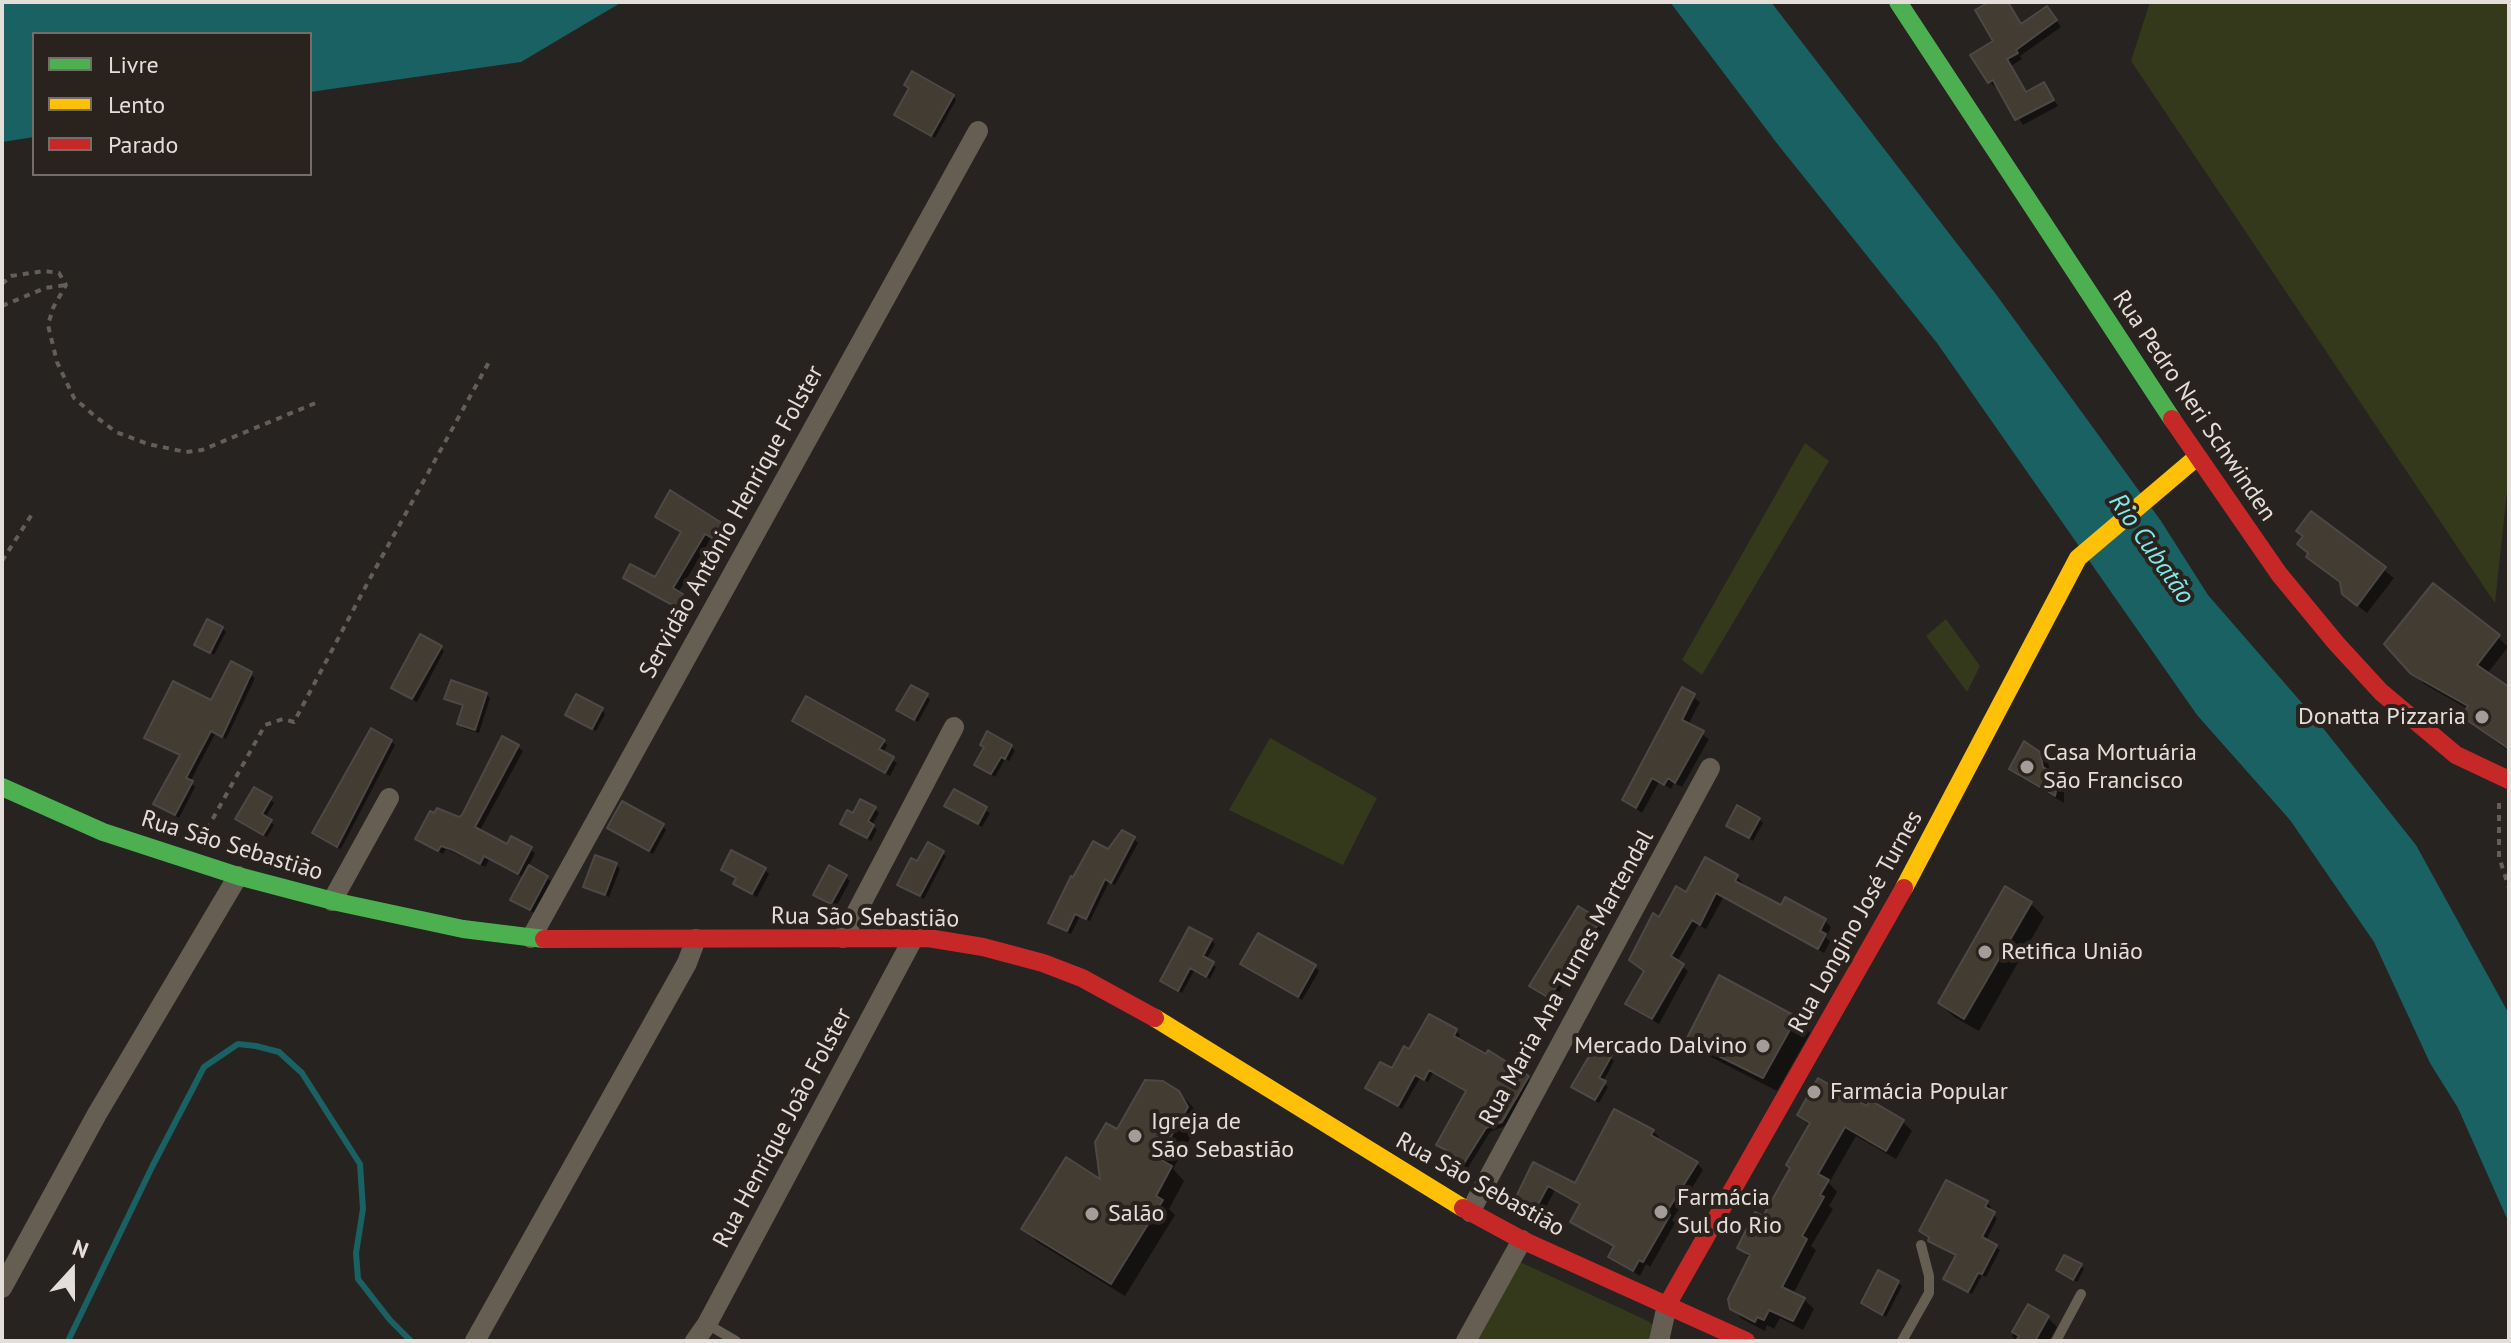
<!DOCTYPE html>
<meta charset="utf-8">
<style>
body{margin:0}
#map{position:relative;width:2511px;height:1343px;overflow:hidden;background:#272320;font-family:"PT Sans",sans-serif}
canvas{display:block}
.frame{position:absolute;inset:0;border:4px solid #e4deda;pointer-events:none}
.legend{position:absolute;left:32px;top:32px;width:280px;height:144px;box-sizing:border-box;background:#2a221d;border:2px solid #746d69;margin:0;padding:10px 14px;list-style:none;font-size:24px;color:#e4deda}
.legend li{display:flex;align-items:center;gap:16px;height:40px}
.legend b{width:40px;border:2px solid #746d69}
.north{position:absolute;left:32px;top:1231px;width:80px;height:80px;-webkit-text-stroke:6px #2a221d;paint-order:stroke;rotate:21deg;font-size:22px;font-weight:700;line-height:32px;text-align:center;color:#e4deda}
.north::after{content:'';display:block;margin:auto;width:28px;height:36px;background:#e4deda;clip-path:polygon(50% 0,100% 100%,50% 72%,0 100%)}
</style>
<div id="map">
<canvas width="2511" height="1343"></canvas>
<div class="frame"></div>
<ul class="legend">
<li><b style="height:10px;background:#4caf50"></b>Livre</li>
<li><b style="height:10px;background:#ffc107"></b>Lento</li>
<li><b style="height:10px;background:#c62828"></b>Parado</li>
</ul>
<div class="north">N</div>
</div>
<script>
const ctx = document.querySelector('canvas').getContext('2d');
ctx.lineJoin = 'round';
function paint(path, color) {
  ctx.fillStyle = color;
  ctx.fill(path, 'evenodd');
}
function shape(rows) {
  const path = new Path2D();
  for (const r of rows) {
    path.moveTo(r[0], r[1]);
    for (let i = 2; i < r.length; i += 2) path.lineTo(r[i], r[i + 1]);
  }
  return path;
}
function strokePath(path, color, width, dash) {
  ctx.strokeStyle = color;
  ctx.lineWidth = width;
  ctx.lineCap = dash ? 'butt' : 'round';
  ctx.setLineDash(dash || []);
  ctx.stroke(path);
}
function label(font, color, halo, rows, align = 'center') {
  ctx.font = font + ' "PT Sans",sans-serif';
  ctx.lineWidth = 8;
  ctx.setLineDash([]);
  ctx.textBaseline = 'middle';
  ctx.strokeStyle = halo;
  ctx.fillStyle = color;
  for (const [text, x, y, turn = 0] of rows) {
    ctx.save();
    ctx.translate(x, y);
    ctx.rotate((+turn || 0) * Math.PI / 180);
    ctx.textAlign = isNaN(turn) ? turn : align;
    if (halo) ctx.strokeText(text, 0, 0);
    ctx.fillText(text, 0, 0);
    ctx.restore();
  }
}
const green = shape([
 [2150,2,2509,2,2509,473,2495,603,2131,61],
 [1805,443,1829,461,1702,675,1682,660],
 [1946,619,1980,666,1967,692,1926,636],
 [1270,738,1377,798,1343,865,1229,810],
 [1520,1262,1648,1321,1657,1328,1650,1341,1475,1341]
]);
const water = shape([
 [2,2,622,2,521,62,310,92,310,34,34,34,34,137,2,142],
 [1670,2,1771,2,1995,293,2161,521,2208,595,2315,718,2416,845,2509,1014,2509,1223,2458,1108,2430,1063,2374,942,2290,820,2197,715,1937,343,1779,146]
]);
const shadow = shape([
 [1993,2,2009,2,2022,25,2052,14,2061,27,2020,56,2022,59,2011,66,2027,93,2044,85,2058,106,2023,125,1998,86,1995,87,1990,82,1996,42],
 [911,89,953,96,956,100,935,138,896,115],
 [2311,514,2394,578,2367,613,2354,603,2342,584,2308,556,2310,554,2305,537],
 [657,517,727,528,732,534,725,546,711,538,678,593,688,600,682,611,625,578,656,580,682,533],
 [222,628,226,632,214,655,196,644],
 [2498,637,2508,647,2487,674,2509,689,2509,752,2463,716,2468,709,2424,684,2413,673],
 [441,648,444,651,417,702,397,691],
 [232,664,255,678,226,739,215,734,190,782,195,787,179,818,160,807,181,756,147,738,212,703],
 [1682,690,1700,702,1688,725,1709,739,1682,787,1674,783,1671,789,1659,782,1642,813,1624,800],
 [486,694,490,698,479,733,463,728,459,724,464,707,446,698],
 [926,696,930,700,918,722,899,710],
 [602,710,605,714,596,731,567,714],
 [799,725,883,741,887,745,883,754,897,763,890,776],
 [391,741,395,745,341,849,318,837,314,833],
 [518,747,523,751,479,832,508,847,530,849,535,853,528,867,551,881,534,913,513,900,525,878,489,860,485,867,446,849,443,854,417,839,459,820],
 [1011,747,1015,751,1009,761,1005,759,995,777,976,765],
 [2039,753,2048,763,2051,774,2064,787,2064,803,2020,777,2011,768],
 [954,792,990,813,982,827,947,806],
 [270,799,274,803,265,818,274,825,267,837,242,822],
 [875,809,879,813,872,825,877,830,871,841,846,827,853,816],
 [1759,819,1763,823,1753,841,1728,825],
 [663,826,666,830,653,854,609,828],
 [1134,839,1138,843,1115,885,1109,882,1090,921,1080,916,1071,934,1055,926,1051,922,1109,851],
 [942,853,946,856,924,899,900,885,918,864],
 [616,865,620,869,609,897,586,887],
 [723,869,765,870,769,874,757,897,740,888,736,884,738,879],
 [846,877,850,881,836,907,820,898],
 [1737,877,1743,883,1741,886,1782,908,1786,900,1825,921,1831,927,1826,937,1830,942,1824,953,1723,898,1706,929,1698,925,1677,962,1688,971,1659,1024,1634,1010,1628,1004,1645,972,1660,920,1687,895],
 [2030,903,2044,917,1979,1031,1954,1017,1940,1003],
 [1599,922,1603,926,1587,952,1590,955,1575,977,1570,974,1554,1001,1536,990],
 [1211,940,1215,944,1206,960,1216,967,1210,979,1194,971,1182,993,1162,981],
 [1242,964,1315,967,1319,971,1302,1000],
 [1796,1019,1810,1033,1777,1091,1703,1053,1689,1039],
 [1456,1031,1460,1035,1457,1040,1532,1081,1505,1126,1490,1132,1466,1171,1450,1161,1450,1152,1439,1144,1468,1092,1433,1073,1428,1082,1420,1078,1402,1109,1368,1088,1392,1071,1410,1051],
 [1610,1057,1614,1061,1603,1082,1608,1087,1599,1103,1578,1090],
 [1178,1092,1192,1106,1200,1121,1173,1169,1184,1181,1169,1209,1175,1215,1125,1296,1037,1242,1024,1228,1103,1183,1118,1132],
 [1868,1109,1902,1121,1912,1131,1896,1159,1856,1136,1829,1183,1837,1192,1829,1206,1833,1209,1811,1246,1816,1250,1793,1294,1804,1299,1814,1309,1803,1330,1780,1318,1774,1329,1767,1325,1765,1331,1742,1319,1732,1308,1750,1259,1740,1248,1764,1219,1792,1169,1810,1126,1799,1115],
 [1653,1131,1659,1137,1657,1141,1697,1163,1703,1170,1672,1220,1675,1223,1650,1267,1646,1264,1640,1276,1610,1257,1615,1248,1579,1228,1573,1222,1582,1205,1555,1190,1541,1216,1517,1201,1534,1164,1576,1186],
 [1947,1182,1987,1203,1991,1207,1988,1211,1997,1218,1986,1241,2000,1250,1986,1277,1982,1275,1972,1294,1950,1282,1957,1256,1930,1240],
 [2080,1265,2084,1269,2077,1282,2058,1270],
 [1898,1283,1902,1286,1886,1317,1863,1303],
 [2029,1306,2048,1318,2057,1327,2049,1341,2016,1341,2012,1336]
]);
const stream = shape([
 [68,1341,153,1165,204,1067,238,1044,256,1046,279,1052,302,1073,360,1164,363,1209,356,1253,358,1279,390,1320,411,1341]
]);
const building = shape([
 [1989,2,2008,2,2021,24,2047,6,2057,20,2016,50,2018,53,2007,59,2026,92,2044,82,2054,100,2015,120,1993,80,1988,83,1970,55,1993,41,1975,10,1989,2],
 [912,71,954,95,931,136,894,115,909,88,904,85,912,71],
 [670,490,728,527,719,542,705,534,673,588,683,594,676,607,623,578,630,564,655,577,681,532,655,517,670,490],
 [2311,511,2386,567,2357,606,2342,594,2340,582,2306,557,2308,553,2297,544,2303,536,2296,531,2311,511],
 [2433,583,2500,635,2477,665,2509,687,2509,749,2461,716,2468,706,2411,674,2384,644,2433,583],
 [207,619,223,627,210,653,194,645,207,619],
 [420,634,442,646,412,699,391,688,420,634],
 [231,661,252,672,222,737,211,731,186,778,193,781,175,815,153,804,180,755,144,738,173,681,211,700,231,661],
 [451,680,487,693,475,730,457,724,463,705,444,699,451,680],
 [911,685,928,694,914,720,896,710,911,685],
 [1682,687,1695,694,1682,720,1704,731,1675,783,1668,778,1664,785,1652,778,1636,808,1622,800,1682,687],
 [576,694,603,708,592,729,565,715,576,694],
 [806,696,885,740,879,749,894,757,885,773,792,721,806,696],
 [371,728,392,740,337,847,312,833,371,728],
 [987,731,1012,745,1005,759,1001,757,991,774,974,765,984,747,980,745,987,731],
 [502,736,519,745,475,827,507,844,511,836,532,847,518,874,484,856,480,864,453,850,441,846,438,851,415,839,430,811,434,813,437,808,459,817,462,815,502,736],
 [2024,741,2040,752,2043,767,2056,775,2058,782,2055,796,2009,769,2024,741],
 [254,787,272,797,262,814,272,820,263,835,235,819,254,787],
 [954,789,987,807,978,824,944,806,954,789],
 [860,799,876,807,868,821,874,825,867,838,840,824,847,810,853,813,860,799],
 [622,801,664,824,649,851,607,828,622,801],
 [1737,805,1760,818,1749,838,1726,826,1737,805],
 [1122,830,1135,837,1111,883,1105,879,1086,919,1075,914,1067,931,1048,923,1071,876,1073,877,1093,841,1108,849,1122,830],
 [928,842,944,851,920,896,897,885,911,858,917,861,928,842],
 [731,850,766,868,752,894,733,884,736,878,721,870,731,850],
 [595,855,617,863,605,895,583,887,595,855],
 [1705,857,1738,875,1735,881,1781,905,1785,897,1826,919,1820,931,1826,934,1818,949,1716,893,1700,925,1692,920,1671,956,1684,964,1652,1019,1625,1004,1644,971,1629,960,1653,913,1659,917,1676,886,1686,892,1705,857],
 [529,865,548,876,530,910,510,900,529,865],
 [829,865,847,875,831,904,813,895,829,865],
 [2005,886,2032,902,1964,1019,1938,1003,2005,886],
 [1578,906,1601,920,1584,947,1587,950,1571,975,1566,972,1549,998,1529,986,1578,906],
 [1189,927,1212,939,1203,956,1214,962,1206,977,1190,968,1178,991,1160,981,1189,927],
 [1258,933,1316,965,1298,997,1240,964,1258,933],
 [1719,975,1797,1017,1763,1078,1686,1040,1719,975],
 [1429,1014,1457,1029,1454,1036,1486,1054,1488,1050,1529,1076,1502,1122,1486,1128,1461,1168,1444,1157,1448,1151,1436,1145,1466,1091,1429,1070,1424,1080,1415,1075,1398,1106,1365,1088,1380,1062,1392,1068,1404,1046,1409,1049,1429,1014],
 [1595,1046,1612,1055,1599,1078,1606,1081,1595,1100,1571,1087,1595,1046],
 [1818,1078,1867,1106,1870,1100,1904,1120,1886,1151,1845,1127,1818,1174,1829,1180,1820,1195,1824,1197,1802,1236,1807,1239,1782,1287,1805,1298,1793,1321,1769,1310,1764,1320,1757,1317,1755,1322,1730,1309,1728,1299,1750,1255,1737,1248,1755,1212,1763,1216,1790,1168,1786,1165,1810,1123,1797,1115,1818,1078],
 [1145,1080,1163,1081,1179,1091,1188,1107,1158,1158,1172,1166,1156,1196,1163,1200,1111,1284,1021,1229,1066,1157,1100,1179,1095,1142,1106,1123,1117,1129,1145,1080],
 [1614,1109,1654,1130,1651,1135,1698,1162,1666,1213,1670,1215,1643,1262,1639,1260,1633,1271,1608,1257,1614,1246,1570,1222,1580,1204,1548,1186,1534,1212,1514,1201,1533,1162,1575,1183,1614,1109],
 [1946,1180,1988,1201,1985,1207,1995,1212,1982,1237,1997,1245,1982,1274,1978,1273,1968,1292,1943,1279,1956,1255,1928,1241,1929,1237,1919,1231,1946,1180],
 [2064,1255,2082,1264,2073,1280,2056,1270,2064,1255],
 [1878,1270,1899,1281,1882,1315,1861,1303,1878,1270],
 [2028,1304,2049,1316,2035,1341,2016,1341,2019,1336,2012,1332,2028,1304]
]);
const path = shape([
 [2,284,11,276,44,271,59,273,66,285,53,308,48,325,57,362,74,398,96,417,116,432,148,444,186,452,202,450,318,402],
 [2,306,45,288,66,285],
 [2,561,34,511],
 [2499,803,2499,857,2509,888],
 [201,840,265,725,283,719,294,722,367,584,489,362]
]);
const lane = shape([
 [707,1324,736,1341],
 [1902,1341,1929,1293,1929,1276,1921,1245],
 [2056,1341,2081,1294]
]);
const street = shape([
 [332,901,389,798],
 [531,938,978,131],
 [843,938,954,727],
 [1470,1212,1710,768],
 [2,1288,97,1114,238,876],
 [475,1341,687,963,696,939],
 [695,1341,707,1324,914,937],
 [1466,1341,1522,1240],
 [1659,1341,1667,1305]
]);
const fast = shape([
 [1898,2,2172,419],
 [2,787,103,832,238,876,337,902,463,929,544,939]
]);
const slow = shape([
 [1904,888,2078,558,2197,457],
 [1155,1018,1463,1208]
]);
const jam = shape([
 [2172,419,2279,574,2336,643,2381,692,2456,755,2509,780],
 [544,939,928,938,983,947,1043,963,1082,978,1155,1018],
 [1463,1208,1522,1240,1746,1341],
 [1667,1305,1904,888]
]);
const markers = [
 [2482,717,8,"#a29d99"],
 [2027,767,8,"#a29d99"],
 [1985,952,8,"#a29d99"],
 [1763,1046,8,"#a29d99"],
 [1814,1092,8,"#a29d99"],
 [1135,1136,8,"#a29d99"],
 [1661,1212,8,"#a29d99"],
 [1092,1214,8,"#a29d99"]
];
const streetNames = [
 ["Rua Pedro Neri Schwinden",2194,406,56],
 ["Servidão Antônio Henrique Folster",732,522,-61],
 ["Rua São Sebastião",232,846,17],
 ["Rua São Sebastião",865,918,1],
 ["Rua Longino José Turnes",1856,922,-61],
 ["Rua Maria Ana Turnes Martendal",1567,978,-61],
 ["Rua Henrique João Folster",783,1128,-62],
 ["Rua São Sebastião",1480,1185,29]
];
const poiNames = [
 ["Donatta Pizzaria",2466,717,"right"],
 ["Casa Mortuária",2043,753],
 ["São Francisco",2043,781],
 ["Retifica União",2001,952],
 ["Mercado Dalvino",1747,1046,"right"],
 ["Farmácia Popular",1830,1092],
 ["Igreja de",1151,1122],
 ["São Sebastião",1151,1150],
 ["Farmácia",1677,1198],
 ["Sul do Rio",1677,1226],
 ["Salão",1108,1214]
];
const waterNames = [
 ["Rio Cubatão",2151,549,55]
];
paint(green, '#34391c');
paint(water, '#196162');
paint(shadow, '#0007');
strokePath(stream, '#196162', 6);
paint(building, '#423c32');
strokePath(building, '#4c4845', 2);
strokePath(path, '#655e57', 4, [6, 6]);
strokePath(lane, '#665e53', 10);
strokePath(street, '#665e53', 20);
strokePath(fast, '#4caf50', 18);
strokePath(slow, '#ffc107', 18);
strokePath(jam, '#c62828', 18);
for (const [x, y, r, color] of markers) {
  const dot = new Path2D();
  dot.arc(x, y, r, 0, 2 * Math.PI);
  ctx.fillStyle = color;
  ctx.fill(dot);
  strokePath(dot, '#2a221d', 3);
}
label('24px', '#e4deda', '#2a221d', streetNames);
label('24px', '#e4deda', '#2a221d', poiNames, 'left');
label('italic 26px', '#7beaed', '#2a221d', waterNames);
</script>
